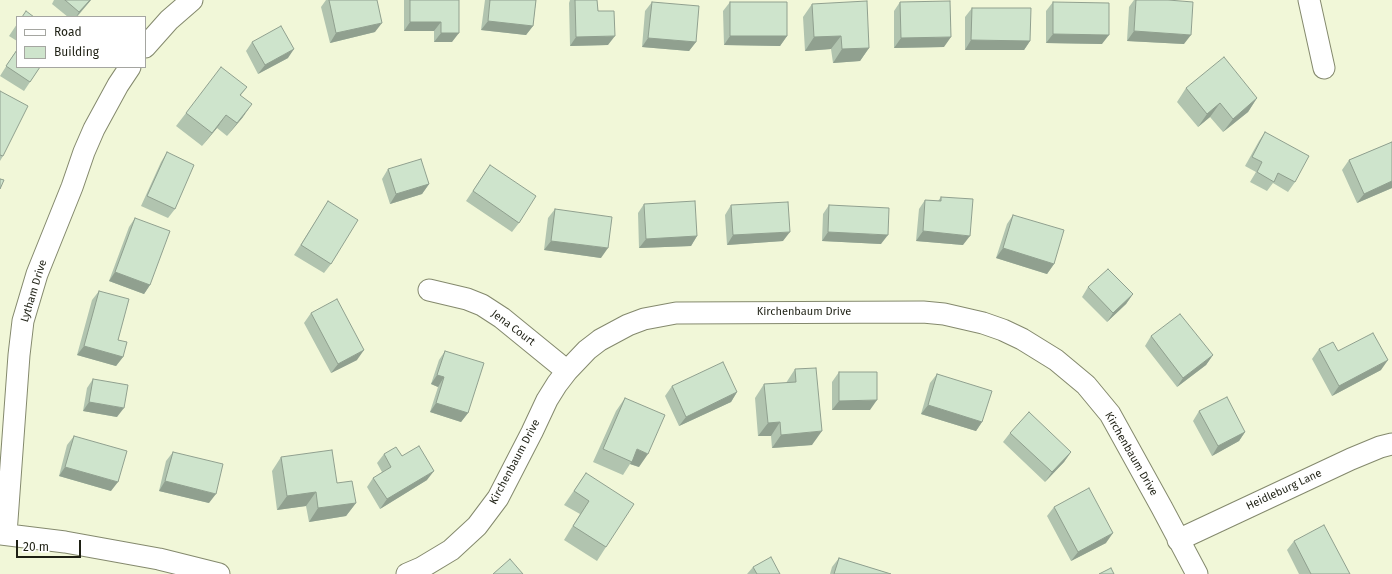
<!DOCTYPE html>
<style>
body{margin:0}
#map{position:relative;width:1392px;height:574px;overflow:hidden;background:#f1f7d8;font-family:"Fira Sans",sans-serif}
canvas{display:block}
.legend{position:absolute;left:16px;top:16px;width:130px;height:52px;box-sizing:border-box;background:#fff;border:1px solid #a5a6a1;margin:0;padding:5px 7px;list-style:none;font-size:12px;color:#1e2014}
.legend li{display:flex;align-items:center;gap:8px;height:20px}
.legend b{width:20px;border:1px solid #a5a6a1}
.scale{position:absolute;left:16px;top:540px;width:65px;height:18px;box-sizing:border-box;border:2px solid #1e2014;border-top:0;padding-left:5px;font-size:12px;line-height:14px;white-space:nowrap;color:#1e2014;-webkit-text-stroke:3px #fff;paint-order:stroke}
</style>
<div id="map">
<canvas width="1392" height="574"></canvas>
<ul class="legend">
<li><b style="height:5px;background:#fff"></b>Road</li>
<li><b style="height:11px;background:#cee4cc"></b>Building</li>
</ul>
<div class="scale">20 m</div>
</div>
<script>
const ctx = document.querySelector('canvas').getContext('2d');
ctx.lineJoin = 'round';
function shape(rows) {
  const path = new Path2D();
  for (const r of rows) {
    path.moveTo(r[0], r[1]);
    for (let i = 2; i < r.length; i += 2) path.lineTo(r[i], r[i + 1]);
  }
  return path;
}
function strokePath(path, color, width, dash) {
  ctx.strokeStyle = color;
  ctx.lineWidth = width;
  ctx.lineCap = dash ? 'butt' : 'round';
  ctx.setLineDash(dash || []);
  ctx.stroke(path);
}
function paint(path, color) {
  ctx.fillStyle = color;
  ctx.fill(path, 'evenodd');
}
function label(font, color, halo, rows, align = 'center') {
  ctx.font = font + ' "Fira Sans",sans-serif';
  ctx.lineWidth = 4;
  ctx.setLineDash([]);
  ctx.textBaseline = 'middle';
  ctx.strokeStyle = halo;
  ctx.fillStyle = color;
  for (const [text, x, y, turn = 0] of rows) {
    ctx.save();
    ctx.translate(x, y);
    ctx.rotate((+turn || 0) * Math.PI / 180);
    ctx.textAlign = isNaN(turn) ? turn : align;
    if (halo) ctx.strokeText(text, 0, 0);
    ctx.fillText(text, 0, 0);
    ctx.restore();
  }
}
const minor = shape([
 [1309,0,1324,68],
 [145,47,169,20,192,0],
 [429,290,467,299,482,305,502,318,567,371],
 [0,534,65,542,159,559,219,574],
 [6,534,19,355,23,321,37,274,72,187,84,152,94,129,118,85,130,67],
 [1178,540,1351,459,1380,447,1392,444],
 [407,574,421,568,451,550,477,526,498,498,532,432,547,400,557,384,567,371,587,350,600,340,628,325,644,319,676,313,923,312,944,314,983,323,1003,330,1022,339,1056,360,1086,385,1110,414,1162,508,1197,574]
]);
const wall = shape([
 [54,0,91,0,77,17,68,17,52,4],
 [326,0,377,0,375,32,330,43,321,7],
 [404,0,459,0,452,42,434,42,434,31,404,31],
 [485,0,536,0,533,26,526,35,481,30],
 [570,0,597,0,598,11,608,45,570,46,569,3],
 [1134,0,1168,0,1184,44,1127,41,1129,7],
 [652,2,696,42,689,51,642,47,645,11],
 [730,2,787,36,780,46,724,45,723,11],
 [900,2,944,47,894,48,894,11],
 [1053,2,1102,44,1046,43,1046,11],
 [812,4,869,48,860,61,833,63,831,49,805,51,803,17],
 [972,8,1030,41,1024,50,965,50,965,17],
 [17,24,17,41,9,36],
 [252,42,288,58,258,74,246,51],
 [17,49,17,67,40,67,24,91,0,76],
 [247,87,241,95,243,117,227,136,217,128,202,146,176,126,186,113],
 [1186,88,1257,98,1248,112,1223,132,1210,117,1198,127,1177,102],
 [0,91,3,156,0,161],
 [1265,132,1295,182,1288,192,1273,183,1267,191,1250,182,1256,172,1245,166,1259,141],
 [1392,142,1392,188,1357,203,1342,170,1349,160],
 [167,152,175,209,168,218,141,206,161,162],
 [490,165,519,223,512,232,466,201],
 [388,169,429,184,422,194,390,204,382,179],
 [941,197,963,245,916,241,919,209,925,200,938,201],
 [328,201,331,264,324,273,294,255,322,211],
 [644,204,697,236,691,246,639,248,638,213],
 [731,205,783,241,727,245,725,215],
 [829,205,881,244,822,241,823,214],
 [555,209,601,258,544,250,548,218],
 [1013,215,1054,264,1047,274,996,258,1007,224],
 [135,218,150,285,144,294,109,281,129,227],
 [1088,287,1133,294,1126,304,1107,322,1082,297],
 [99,291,118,340,123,357,116,366,77,355,92,300],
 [311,313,357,360,331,373,304,323],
 [1151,336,1213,355,1206,365,1177,387,1145,346],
 [1319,349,1338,351,1381,370,1332,396,1312,359],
 [445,351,468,413,461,422,430,412,438,387,431,384,439,360],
 [795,369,812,445,772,448,771,436,758,436,755,398,764,384,786,383],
 [839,372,870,410,832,410,832,382],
 [937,374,982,422,976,431,921,414,930,383],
 [93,379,117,417,83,411,87,388],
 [672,386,737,392,731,402,679,426,665,396],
 [625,398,639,467,630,464,623,475,593,462,616,411],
 [1199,411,1245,432,1239,441,1212,456,1193,421],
 [1010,433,1071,452,1064,462,1045,482,1003,442],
 [74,436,111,491,59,476,67,445],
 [173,452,209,503,159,491,166,461],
 [384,454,402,456,427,480,380,509,367,487,373,478,382,472,377,463],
 [281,457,337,483,356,503,346,516,309,522,306,506,277,510,272,471],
 [586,473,606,547,597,561,564,540,580,514,564,505],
 [1054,507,1106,543,1071,561,1047,516],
 [1294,541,1350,574,1299,574,1287,550],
 [839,558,891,574,830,574,832,567],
 [753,567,780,574,747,574]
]);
const shadedWall = shape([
 [90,0,91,0,76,17,79,12],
 [488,21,533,26,526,35,481,30],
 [410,22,441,22,434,31,404,31],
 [382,23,375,32,330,43,336,33],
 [1134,31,1191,35,1184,44,1127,41],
 [441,33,459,33,452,42,434,42],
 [1053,34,1109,35,1102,44,1046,43],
 [615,36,608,45,570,46,576,37],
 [730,36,787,36,780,46,724,45],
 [841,36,831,49,805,51,814,37],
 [951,37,944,47,894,48,901,38],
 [648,38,696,42,689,51,642,47],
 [971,40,1030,41,1024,50,965,50],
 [869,48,860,61,833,63,842,49],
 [294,49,288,58,258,74,265,65],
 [1257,98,1248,112,1223,132,1233,119],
 [1220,103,1210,117,1198,127,1207,114],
 [252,104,243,117,227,136,237,123],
 [226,115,217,128,202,146,212,133],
 [1392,181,1392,188,1357,203,1364,194],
 [429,184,422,194,390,204,396,194],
 [923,231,970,236,963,245,916,241],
 [790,232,783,241,727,245,733,235],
 [828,232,888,235,881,244,822,241],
 [697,236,691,246,639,248,646,239],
 [551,241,608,248,601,258,544,250],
 [1003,248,1054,264,1047,274,996,258],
 [115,272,150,285,144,294,109,281],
 [1133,294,1126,304,1107,322,1113,313],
 [84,346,123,357,116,366,77,355],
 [364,350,357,360,331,373,338,364],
 [1213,355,1206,365,1177,387,1183,378],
 [1388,360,1381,370,1332,396,1339,386],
 [437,375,444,377,438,387,431,384],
 [737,392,731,402,679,426,686,417],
 [877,400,870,410,832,410,839,401],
 [89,402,124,408,117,417,83,411],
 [436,403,468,413,461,422,430,412],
 [928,405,982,422,976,431,921,414],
 [780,422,771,436,758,436,768,423],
 [822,431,812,445,772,448,781,435],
 [1245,432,1239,441,1212,456,1218,446],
 [637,449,648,454,639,467,630,464],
 [1071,452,1064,462,1045,482,1052,472],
 [65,467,118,482,111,491,59,476],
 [434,471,427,480,380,509,387,499],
 [165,481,216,494,209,503,159,491],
 [316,492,306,506,277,510,287,496],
 [356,503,346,516,309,522,318,508],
 [1113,533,1106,543,1071,561,1078,552]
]);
const building = shape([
 [65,0,90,0,79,12,65,0],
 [329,0,377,0,382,23,336,33,329,0],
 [410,0,459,0,459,33,441,33,441,22,410,22,410,0],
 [490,0,536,0,533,26,488,21,490,0],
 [575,0,597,0,598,11,614,11,615,36,576,37,575,0],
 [1136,0,1168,0,1193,2,1191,35,1134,31,1136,0],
 [867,1,869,48,842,49,841,36,814,37,812,4,867,1],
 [950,1,951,37,901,38,900,2,950,1],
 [652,2,699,6,696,42,648,38,652,2],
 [730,2,787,2,787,36,730,36,730,2],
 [1053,2,1109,3,1109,35,1053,34,1053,2],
 [972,8,1031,8,1030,41,971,40,972,8],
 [26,11,34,17,22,17,26,11],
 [281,26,294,49,265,65,252,42,281,26],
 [17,50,17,67,40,67,30,82,6,66,17,50],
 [1224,57,1257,98,1233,119,1220,103,1207,114,1186,88,1224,57],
 [221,67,247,87,240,95,252,104,237,123,226,115,212,133,186,113,221,67],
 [0,91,28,106,3,156,0,155,0,91],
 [1265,132,1309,156,1295,182,1278,173,1274,182,1257,172,1262,162,1252,157,1265,132],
 [1392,142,1392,181,1364,194,1349,160,1392,142],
 [167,152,194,165,175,209,147,196,167,152],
 [421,159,429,184,396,194,388,169,421,159],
 [490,165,536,196,519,223,473,191,490,165],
 [0,179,4,180,0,189,0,179],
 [941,197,973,199,970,236,923,231,925,200,941,201,941,197],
 [328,201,358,220,331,264,301,245,328,201],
 [695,201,697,236,646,239,644,204,695,201],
 [788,202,790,232,733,235,731,205,788,202],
 [829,205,889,208,888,235,828,232,829,205],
 [555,209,612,217,608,248,551,241,555,209],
 [1013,215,1064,230,1054,264,1003,248,1013,215],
 [135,218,170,231,150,285,115,272,135,218],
 [1108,269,1133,294,1113,313,1088,287,1108,269],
 [99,291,129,299,118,340,127,342,123,357,84,346,99,291],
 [337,299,364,350,338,364,311,313,337,299],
 [1180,314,1213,355,1183,378,1151,336,1180,314],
 [1373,333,1388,360,1339,386,1319,349,1333,342,1338,351,1373,333],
 [445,351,484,363,468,413,436,403,444,377,437,375,445,351],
 [723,362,737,392,686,417,672,386,723,362],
 [816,368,822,431,781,435,780,422,768,423,764,384,796,382,795,369,816,368],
 [839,372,877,372,877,400,839,401,839,372],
 [937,374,992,391,982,422,928,405,937,374],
 [93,379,128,385,124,408,89,402,93,379],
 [1227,397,1245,432,1218,446,1199,411,1227,397],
 [625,398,665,415,648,454,637,449,632,462,603,449,625,398],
 [1029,412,1071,452,1052,472,1010,433,1029,412],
 [74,436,127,451,118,482,65,467,74,436],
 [419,446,434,471,387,499,373,478,391,467,384,454,396,447,402,456,419,446],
 [332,450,337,483,352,481,356,503,318,508,316,492,287,496,281,457,332,450],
 [173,452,223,464,216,494,165,481,173,452],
 [586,473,634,504,606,547,573,526,589,501,574,491,586,473],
 [1089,488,1113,533,1078,552,1054,507,1089,488],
 [1324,525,1350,574,1311,574,1294,541,1324,525],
 [771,557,780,574,757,574,753,567,771,557],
 [839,558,891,574,834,574,839,558],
 [510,559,523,574,493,574,510,559],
 [1111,568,1114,574,1099,574,1111,568]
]);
const streetNames = [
 ["Lytham Drive",34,291,-73],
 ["Kirchenbaum Drive",804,312],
 ["Jena Court",513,328,37],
 ["Kirchenbaum Drive",1131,454,60],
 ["Kirchenbaum Drive",515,462,-62],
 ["Heidleburg Lane",1284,490,-25]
];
strokePath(minor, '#84896d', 23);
strokePath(minor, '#fff', 21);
paint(wall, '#b1c4af');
paint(shadedWall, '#90a08f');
paint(building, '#cee4cc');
strokePath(building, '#90a08f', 1);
label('11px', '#1e2014', '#fff', streetNames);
</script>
